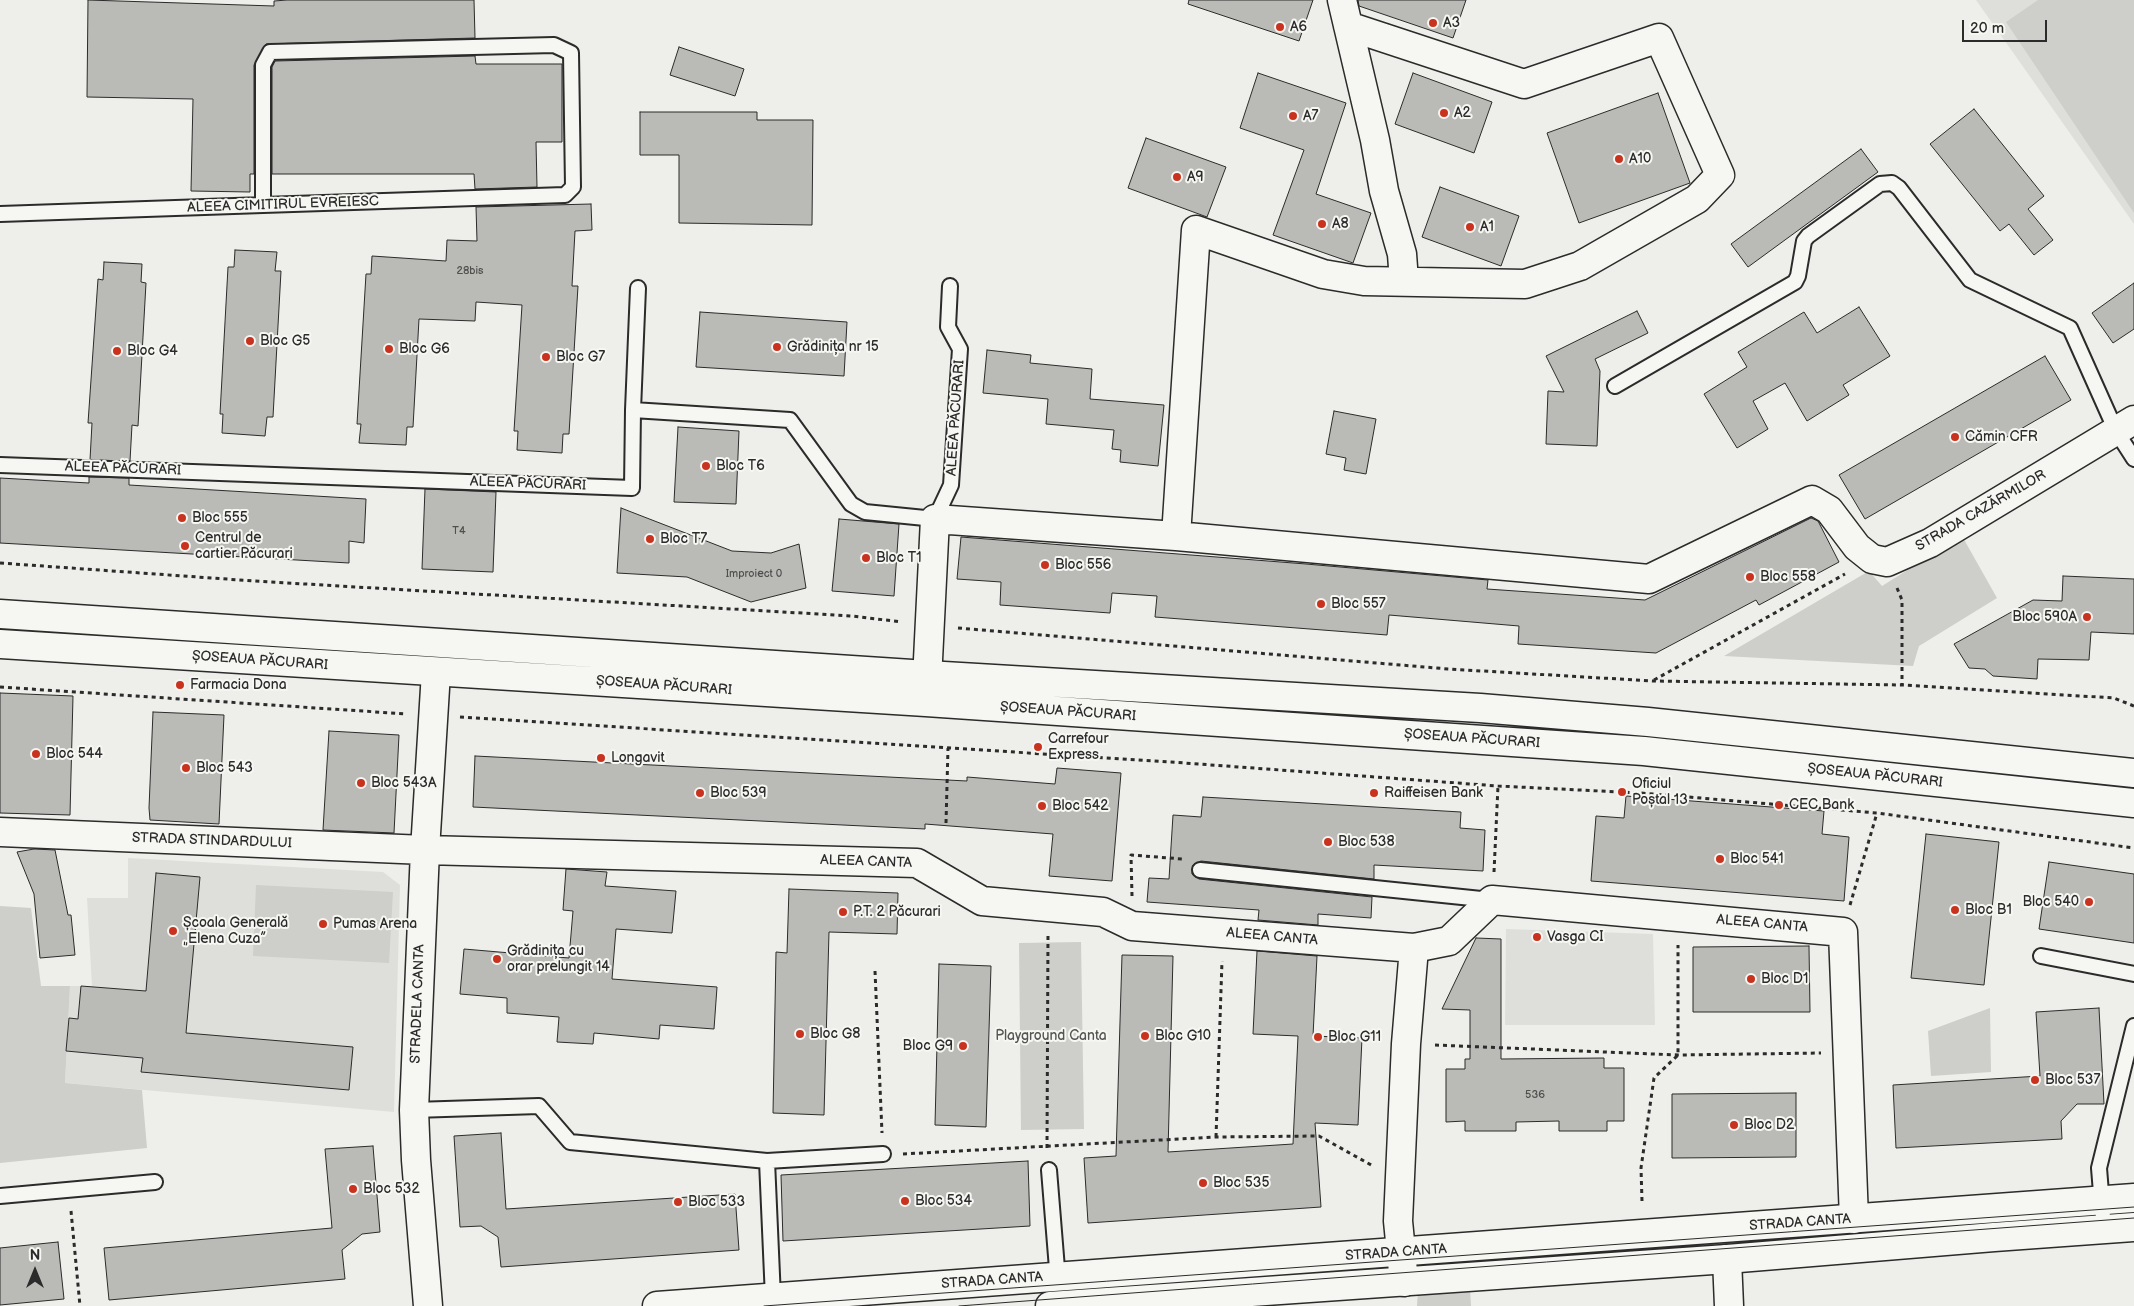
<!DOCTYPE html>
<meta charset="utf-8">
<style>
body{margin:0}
#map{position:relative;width:2134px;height:1306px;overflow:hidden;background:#eeeeea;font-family:"Balsamiq Sans",sans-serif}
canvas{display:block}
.north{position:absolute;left:10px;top:1246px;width:50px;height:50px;-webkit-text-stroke:4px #f6f6f2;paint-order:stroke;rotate:0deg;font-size:14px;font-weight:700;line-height:20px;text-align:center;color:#2b2b2b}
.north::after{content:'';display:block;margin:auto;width:18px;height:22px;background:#2b2b2b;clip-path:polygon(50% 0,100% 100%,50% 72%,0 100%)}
.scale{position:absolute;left:1962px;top:20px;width:85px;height:22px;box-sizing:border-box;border:2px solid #2b2b2b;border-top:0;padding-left:6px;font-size:15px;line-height:18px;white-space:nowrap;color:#2b2b2b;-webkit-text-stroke:4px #f6f6f2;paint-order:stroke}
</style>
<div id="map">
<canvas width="2134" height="1306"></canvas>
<div class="north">N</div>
<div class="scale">20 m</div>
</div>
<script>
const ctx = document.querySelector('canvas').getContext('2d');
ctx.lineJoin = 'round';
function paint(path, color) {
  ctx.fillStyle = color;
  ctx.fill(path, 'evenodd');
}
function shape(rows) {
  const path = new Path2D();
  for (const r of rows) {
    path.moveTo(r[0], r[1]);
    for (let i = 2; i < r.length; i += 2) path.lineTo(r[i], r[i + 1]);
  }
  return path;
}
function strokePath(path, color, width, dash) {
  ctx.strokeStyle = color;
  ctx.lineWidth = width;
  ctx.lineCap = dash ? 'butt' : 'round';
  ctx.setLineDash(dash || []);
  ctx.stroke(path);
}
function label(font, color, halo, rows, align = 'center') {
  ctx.font = font + ' "Balsamiq Sans",sans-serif';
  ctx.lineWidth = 4;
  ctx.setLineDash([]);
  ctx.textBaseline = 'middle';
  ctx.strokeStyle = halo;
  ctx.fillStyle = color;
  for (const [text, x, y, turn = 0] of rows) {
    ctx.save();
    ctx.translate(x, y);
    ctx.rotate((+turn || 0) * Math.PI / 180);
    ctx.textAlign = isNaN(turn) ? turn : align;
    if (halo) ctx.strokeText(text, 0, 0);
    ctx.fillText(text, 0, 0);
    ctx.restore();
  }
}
const built = shape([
 [1976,0,2134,0,2134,224],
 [128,858,383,872,400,885,394,1112,65,1083,70,986,92,986,87,898,128,898],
 [1506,929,1653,934,1655,1025,1505,1025]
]);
const green = shape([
 [2038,0,2134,0,2134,213,2006,22],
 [1962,536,1997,598,1919,646,1913,666,1724,656,1869,571,1882,586],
 [256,885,393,892,389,963,253,956],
 [0,906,31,908,41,986,70,986,65,1083,142,1090,147,1148,0,1163],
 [1081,942,1084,1129,1021,1130,1019,943],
 [1990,1008,1991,1072,1931,1076,1928,1031],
 [1470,1289,1471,1306,1417,1306,1418,1290]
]);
const building = shape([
 [88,0,274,6,274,1,287,0,474,0,475,38,266,44,254,65,254,174,250,174,250,192,191,191,193,99,87,97,88,0],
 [1189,0,1313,0,1299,41,1188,4,1189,0],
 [1358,0,1466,0,1453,38,1359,6,1358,0],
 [679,47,744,69,735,96,670,75,679,47],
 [475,56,476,64,562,64,562,142,536,142,537,187,475,189,474,174,272,174,272,67,275,61,475,56],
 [1258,73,1346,103,1316,194,1371,213,1353,263,1273,235,1304,150,1240,128,1258,73],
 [1413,73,1492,102,1474,153,1395,124,1413,73],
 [1658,93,1690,183,1579,223,1547,133,1658,93],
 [1974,109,2044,196,2028,209,2053,240,2034,255,2009,224,2000,231,1930,144,1974,109],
 [640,112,757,112,757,120,813,120,812,225,679,223,679,155,640,155,640,112],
 [1146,138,1226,167,1207,217,1128,188,1146,138],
 [1861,149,1878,172,1748,267,1731,244,1861,149],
 [1440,187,1519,216,1501,266,1422,237,1440,187],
 [591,204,592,230,575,231,572,286,578,286,573,369,569,434,563,434,562,453,517,450,518,431,514,431,522,305,476,302,475,321,419,319,413,427,407,427,406,445,359,443,361,424,357,424,366,274,371,274,372,256,446,261,447,240,477,241,476,207,591,204],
 [235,250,277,252,275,271,281,271,273,417,267,417,265,436,222,433,223,414,220,414,228,267,234,267,235,250],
 [104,262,142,264,141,282,146,283,138,426,132,425,130,461,90,460,92,423,88,423,98,279,103,280,104,262],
 [2134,283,2134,329,2113,343,2092,313,2134,283],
 [1859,307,1890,356,1843,385,1849,395,1807,421,1785,383,1753,401,1768,429,1737,448,1704,394,1747,367,1738,352,1804,312,1817,333,1859,307],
 [1637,311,1648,333,1595,359,1600,371,1597,446,1546,444,1548,391,1564,392,1546,356,1637,311],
 [700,312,847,322,844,376,696,367,700,312],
 [987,350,1031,355,1030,363,1092,369,1090,399,1164,405,1158,466,1120,462,1121,450,1112,449,1114,430,1046,424,1048,399,983,393,987,350],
 [2045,356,2071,400,1865,519,1839,475,2045,356],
 [1334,411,1376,419,1366,474,1344,470,1346,458,1326,454,1334,411],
 [678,427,739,431,736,504,674,502,678,427],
 [89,477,129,478,129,485,366,499,364,543,349,541,349,563,0,543,0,478,89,483,89,477],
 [425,489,496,492,493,572,422,569,425,489],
 [621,508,732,551,771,553,799,544,806,588,751,602,687,577,617,573,621,508],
 [1811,518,1818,521,1839,562,1759,605,1756,600,1656,653,1518,644,1519,626,1389,615,1387,635,1155,617,1157,596,1112,593,1110,613,1000,605,1001,582,957,579,961,537,1306,564,1488,580,1487,589,1645,600,1811,518],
 [839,519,899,524,894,596,832,591,839,519],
 [2063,576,2134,579,2134,634,2091,632,2089,660,2038,659,2037,679,1993,676,1985,669,1969,668,1954,644,2033,600,2062,601,2063,576],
 [0,693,73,696,70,815,0,813,0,693],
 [153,712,224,715,219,824,150,820,149,808,153,712],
 [329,731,399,735,394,833,323,830,329,731],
 [475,756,967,781,967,777,1055,784,1057,768,1121,773,1112,881,1049,876,1053,834,925,824,925,829,473,807,475,756],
 [1626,796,1824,811,1822,834,1849,837,1844,901,1591,881,1596,816,1624,818,1626,796],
 [1203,797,1461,812,1460,828,1485,830,1483,871,1374,865,1374,879,1201,861,1193,865,1192,874,1199,879,1372,897,1371,918,1318,914,1318,925,1258,920,1259,910,1147,902,1149,878,1169,879,1173,815,1201,817,1203,797],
 [1926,834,1999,842,1984,985,1911,978,1926,834],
 [34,849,55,850,68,915,71,915,75,955,40,958,34,894,17,852,34,849],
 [2049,862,2134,874,2134,943,2039,929,2049,862],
 [566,869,607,872,605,886,676,891,672,933,616,929,612,979,717,987,714,1029,660,1025,659,1039,594,1033,593,1044,557,1042,559,1017,507,1013,507,998,460,994,464,949,569,958,573,911,563,910,566,869],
 [156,873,200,877,186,1033,353,1047,349,1090,141,1072,143,1058,66,1051,69,1018,78,1019,81,986,146,991,156,873],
 [789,889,898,893,897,934,829,932,824,1115,773,1113,776,952,787,953,789,889],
 [1476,938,1501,939,1501,1059,1604,1058,1604,1068,1624,1068,1624,1121,1607,1121,1607,1131,1559,1131,1559,1121,1516,1122,1516,1131,1465,1131,1465,1121,1446,1122,1446,1069,1465,1069,1465,1059,1470,1059,1470,1010,1442,1009,1476,938],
 [1809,946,1810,1012,1693,1012,1693,947,1809,946],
 [1257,951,1317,956,1313,1036,1362,1038,1358,1125,1315,1123,1321,1207,1088,1223,1084,1158,1116,1156,1122,955,1173,956,1168,1152,1293,1144,1298,1036,1253,1034,1257,951],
 [939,964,991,966,986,1127,935,1125,939,964],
 [2099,1008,2104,1104,2077,1104,2061,1121,2062,1139,1896,1148,1893,1085,2040,1076,2036,1012,2099,1008],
 [1796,1093,1796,1157,1672,1158,1672,1094,1796,1093],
 [501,1133,506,1209,735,1194,739,1250,501,1267,498,1237,481,1226,460,1227,454,1136,501,1133],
 [373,1146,380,1232,362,1234,342,1250,345,1279,109,1300,104,1248,332,1228,325,1149,373,1146],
 [1028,1161,1030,1226,783,1241,781,1175,1028,1161],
 [58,1242,64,1299,0,1305,0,1248,58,1242]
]);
const path = shape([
 [0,563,254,581,852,616,902,622],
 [1897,588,1902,600,1902,685],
 [958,628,1448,669,1653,681,1902,685,2114,698,2134,706],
 [1654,680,1845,574],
 [0,687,407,714],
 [460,717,1171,762,1498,786,1641,793,1877,813,2134,848],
 [946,823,948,748],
 [1494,872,1498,786],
 [1132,896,1131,855,1182,859],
 [1850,905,1877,813],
 [875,971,882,1133],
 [1435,1045,1678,1055,1821,1053],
 [1216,1137,1222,961],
 [1047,1148,1048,934],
 [903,1154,1216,1137,1319,1136,1373,1166],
 [1642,1201,1641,1168,1654,1078,1678,1055,1678,945],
 [71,1211,80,1306]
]);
const service = shape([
 [0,214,263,205,565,195,573,187,571,53,554,45,270,52,263,65,263,205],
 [1615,386,1795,282,1798,276,1804,241,1808,236,1880,184,1892,183,1899,188,1970,280,2070,328,2116,431,2134,459],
 [633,410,638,288],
 [0,465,632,488,633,410,790,420,851,504,865,512,935,519,951,485,960,349,948,327,950,286],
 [1200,870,1491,900],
 [2041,956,2134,974],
 [414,1110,539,1106,570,1142,767,1161,773,1298],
 [767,1161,883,1154],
 [1049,1170,1058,1281],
 [0,1196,155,1182],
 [2104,1230,2099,1168,2134,1026]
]);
const minor = shape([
 [1342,0,1375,140,1384,191,1402,254,1404,281],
 [1176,536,1196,230,1323,274,1364,281,1525,284,1580,266,1697,199,1720,175,1659,38,1524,84,1348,26],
 [926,700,935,519,1176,536,1649,579,1812,500,1829,510,1857,547,1872,559,1887,562,1930,543,2134,420],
 [0,832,425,850,917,863,982,901,1103,912,1132,926,1414,948,1406,1044,1398,1221,1404,1282],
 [1414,948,1449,941,1492,900,1843,932,1854,1219],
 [1727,1259,1729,1306],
 [428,1306,416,1160,414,1110,425,850,436,672]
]);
const primary = shape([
 [0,614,927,675,1480,708,1648,722,2134,773],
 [0,644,926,702,1644,751,2134,803],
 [657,1306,2134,1198],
 [1050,1306,1727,1259,1994,1237,2134,1227]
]);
const tram = shape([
 [764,1306,2134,1207],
 [959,1306,2134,1218]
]);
const markers = [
 [1433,23,5,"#c8321e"],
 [1280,27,5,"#c8321e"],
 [1444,113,5,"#c8321e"],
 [1293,116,5,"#c8321e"],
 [1619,159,5,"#c8321e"],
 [1177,177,5,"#c8321e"],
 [1322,224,5,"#c8321e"],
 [1470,227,5,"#c8321e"],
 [250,341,5,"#c8321e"],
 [777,347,5,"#c8321e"],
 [389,349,5,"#c8321e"],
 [117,351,5,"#c8321e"],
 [546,357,5,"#c8321e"],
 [1955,437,5,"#c8321e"],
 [706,466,5,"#c8321e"],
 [182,518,5,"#c8321e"],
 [650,539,5,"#c8321e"],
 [185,546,5,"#c8321e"],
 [866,558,5,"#c8321e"],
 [1045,565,5,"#c8321e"],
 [1750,577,5,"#c8321e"],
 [1321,604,5,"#c8321e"],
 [2087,617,5,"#c8321e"],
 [180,685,5,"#c8321e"],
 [1038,747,5,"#c8321e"],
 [36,754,5,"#c8321e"],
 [601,758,5,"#c8321e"],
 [186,768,5,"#c8321e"],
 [361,783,5,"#c8321e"],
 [1622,792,5,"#c8321e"],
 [700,793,5,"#c8321e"],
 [1374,793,5,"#c8321e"],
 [1779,805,5,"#c8321e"],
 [1042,806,5,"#c8321e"],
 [1328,842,5,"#c8321e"],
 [1720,859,5,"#c8321e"],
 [2089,902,5,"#c8321e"],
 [1955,910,5,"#c8321e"],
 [843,912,5,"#c8321e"],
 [323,924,5,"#c8321e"],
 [173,931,5,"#c8321e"],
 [1537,937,5,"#c8321e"],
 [497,959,5,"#c8321e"],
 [1751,979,5,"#c8321e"],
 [800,1034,5,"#c8321e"],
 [1145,1036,5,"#c8321e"],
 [1318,1037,5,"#c8321e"],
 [963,1046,5,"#c8321e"],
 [2035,1080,5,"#c8321e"],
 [1734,1125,5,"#c8321e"],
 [1203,1183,5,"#c8321e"],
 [353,1189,5,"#c8321e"],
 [905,1201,5,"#c8321e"],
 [678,1202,5,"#c8321e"]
];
const numberNames = [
 ["28bis",470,271],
 ["T4",459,531],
 ["Improiect 0",754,574],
 ["536",1535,1095]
];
const poiNames = [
 ["A3",1443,23],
 ["A6",1290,27],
 ["A2",1454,113],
 ["A7",1303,116],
 ["A10",1629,159],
 ["A9",1187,177],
 ["A8",1332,224],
 ["A1",1480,227],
 ["Bloc G5",260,341],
 ["Grădinița nr 15",787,347],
 ["Bloc G6",399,349],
 ["Bloc G4",127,351],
 ["Bloc G7",556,357],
 ["Cămin CFR",1965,437],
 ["Bloc T6",716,466],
 ["Bloc 555",192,518],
 ["Centrul de",195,538],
 ["cartier Păcurari",195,554],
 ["Bloc T7",660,539],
 ["Bloc T1",876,558],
 ["Bloc 556",1055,565],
 ["Bloc 558",1760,577],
 ["Bloc 557",1331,604],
 ["Bloc 590A",2077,617,"right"],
 ["Farmacia Dona",190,685],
 ["Carrefour",1048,739],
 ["Express",1048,755],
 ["Bloc 544",46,754],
 ["Longavit",611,758],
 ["Bloc 543",196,768],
 ["Bloc 543A",371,783],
 ["Oficiul",1632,784],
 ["Poștal 13",1632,800],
 ["Bloc 539",710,793],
 ["Raiffeisen Bank",1384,793],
 ["CEC Bank",1789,805],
 ["Bloc 542",1052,806],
 ["Bloc 538",1338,842],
 ["Bloc 541",1730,859],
 ["Bloc 540",2079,902,"right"],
 ["Bloc B1",1965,910],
 ["P.T. 2 Păcurari",853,912],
 ["Școala Generală",183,923],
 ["„Elena Cuza”",183,939],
 ["Pumas Arena",333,924],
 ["Vasga CI",1547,937],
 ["Grădinița cu",507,951],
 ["orar prelungit 14",507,967],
 ["Bloc D1",1761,979],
 ["Bloc G8",810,1034],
 ["Bloc G10",1155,1036],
 ["Bloc G11",1328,1037],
 ["Bloc G9",953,1046,"right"],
 ["Bloc 537",2045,1080],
 ["Bloc D2",1744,1125],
 ["Bloc 535",1213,1183],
 ["Bloc 532",363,1189],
 ["Bloc 534",915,1201],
 ["Bloc 533",688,1202]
];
const streetNames = [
 ["ALEEA CIMITIRUL EVREIESC",283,205,-2],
 ["ALEEA PĂCURARI",956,418,-86],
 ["ALEEA PĂCURARI",123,469,2],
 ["ALEEA PĂCURARI",528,484,2],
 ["STRADA CAZĂRMILOR",1981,511,-30],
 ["ȘOSEAUA PĂCURARI",260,661,4],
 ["ȘOSEAUA PĂCURARI",664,686,4],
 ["ȘOSEAUA PĂCURARI",1068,712,4],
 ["ȘOSEAUA PĂCURARI",1472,739,4],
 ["ȘOSEAUA PĂCURARI",1875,776,6],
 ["STRADA STINDARDULUI",212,841,2],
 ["ALEEA CANTA",866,862,2],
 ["ALEEA CANTA",1762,924,5],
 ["ALEEA CANTA",1272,937,5],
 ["STRADELA CANTA",418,1004,-88],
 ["STRADA CANTA",1800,1223,-4],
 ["STRADA CANTA",1396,1253,-4],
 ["STRADA CANTA",992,1281,-4]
];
const parkNames = [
 ["Playground Canta",1051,1036]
];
paint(built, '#dededb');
paint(green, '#cececa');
paint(building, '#babab7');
strokePath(building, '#2b2b2b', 1);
strokePath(service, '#2b2b2b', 18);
strokePath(minor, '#2b2b2b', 31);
strokePath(primary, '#2b2b2b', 31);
strokePath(path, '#2b2b2b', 3, [4, 4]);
strokePath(service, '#f6f6f2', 14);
strokePath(minor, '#f6f6f2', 28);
strokePath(primary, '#f6f6f2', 28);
strokePath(tram, '#2b2b2b', 1);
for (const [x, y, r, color] of markers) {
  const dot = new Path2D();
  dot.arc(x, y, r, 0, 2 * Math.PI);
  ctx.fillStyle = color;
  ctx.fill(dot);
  strokePath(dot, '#f6f6f2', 2);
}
label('11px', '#4f4f4e', null, numberNames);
label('14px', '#2b2b2b', '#f6f6f2', poiNames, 'left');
label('14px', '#2b2b2b', '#f6f6f2', streetNames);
label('14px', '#545453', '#f6f6f2', parkNames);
</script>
